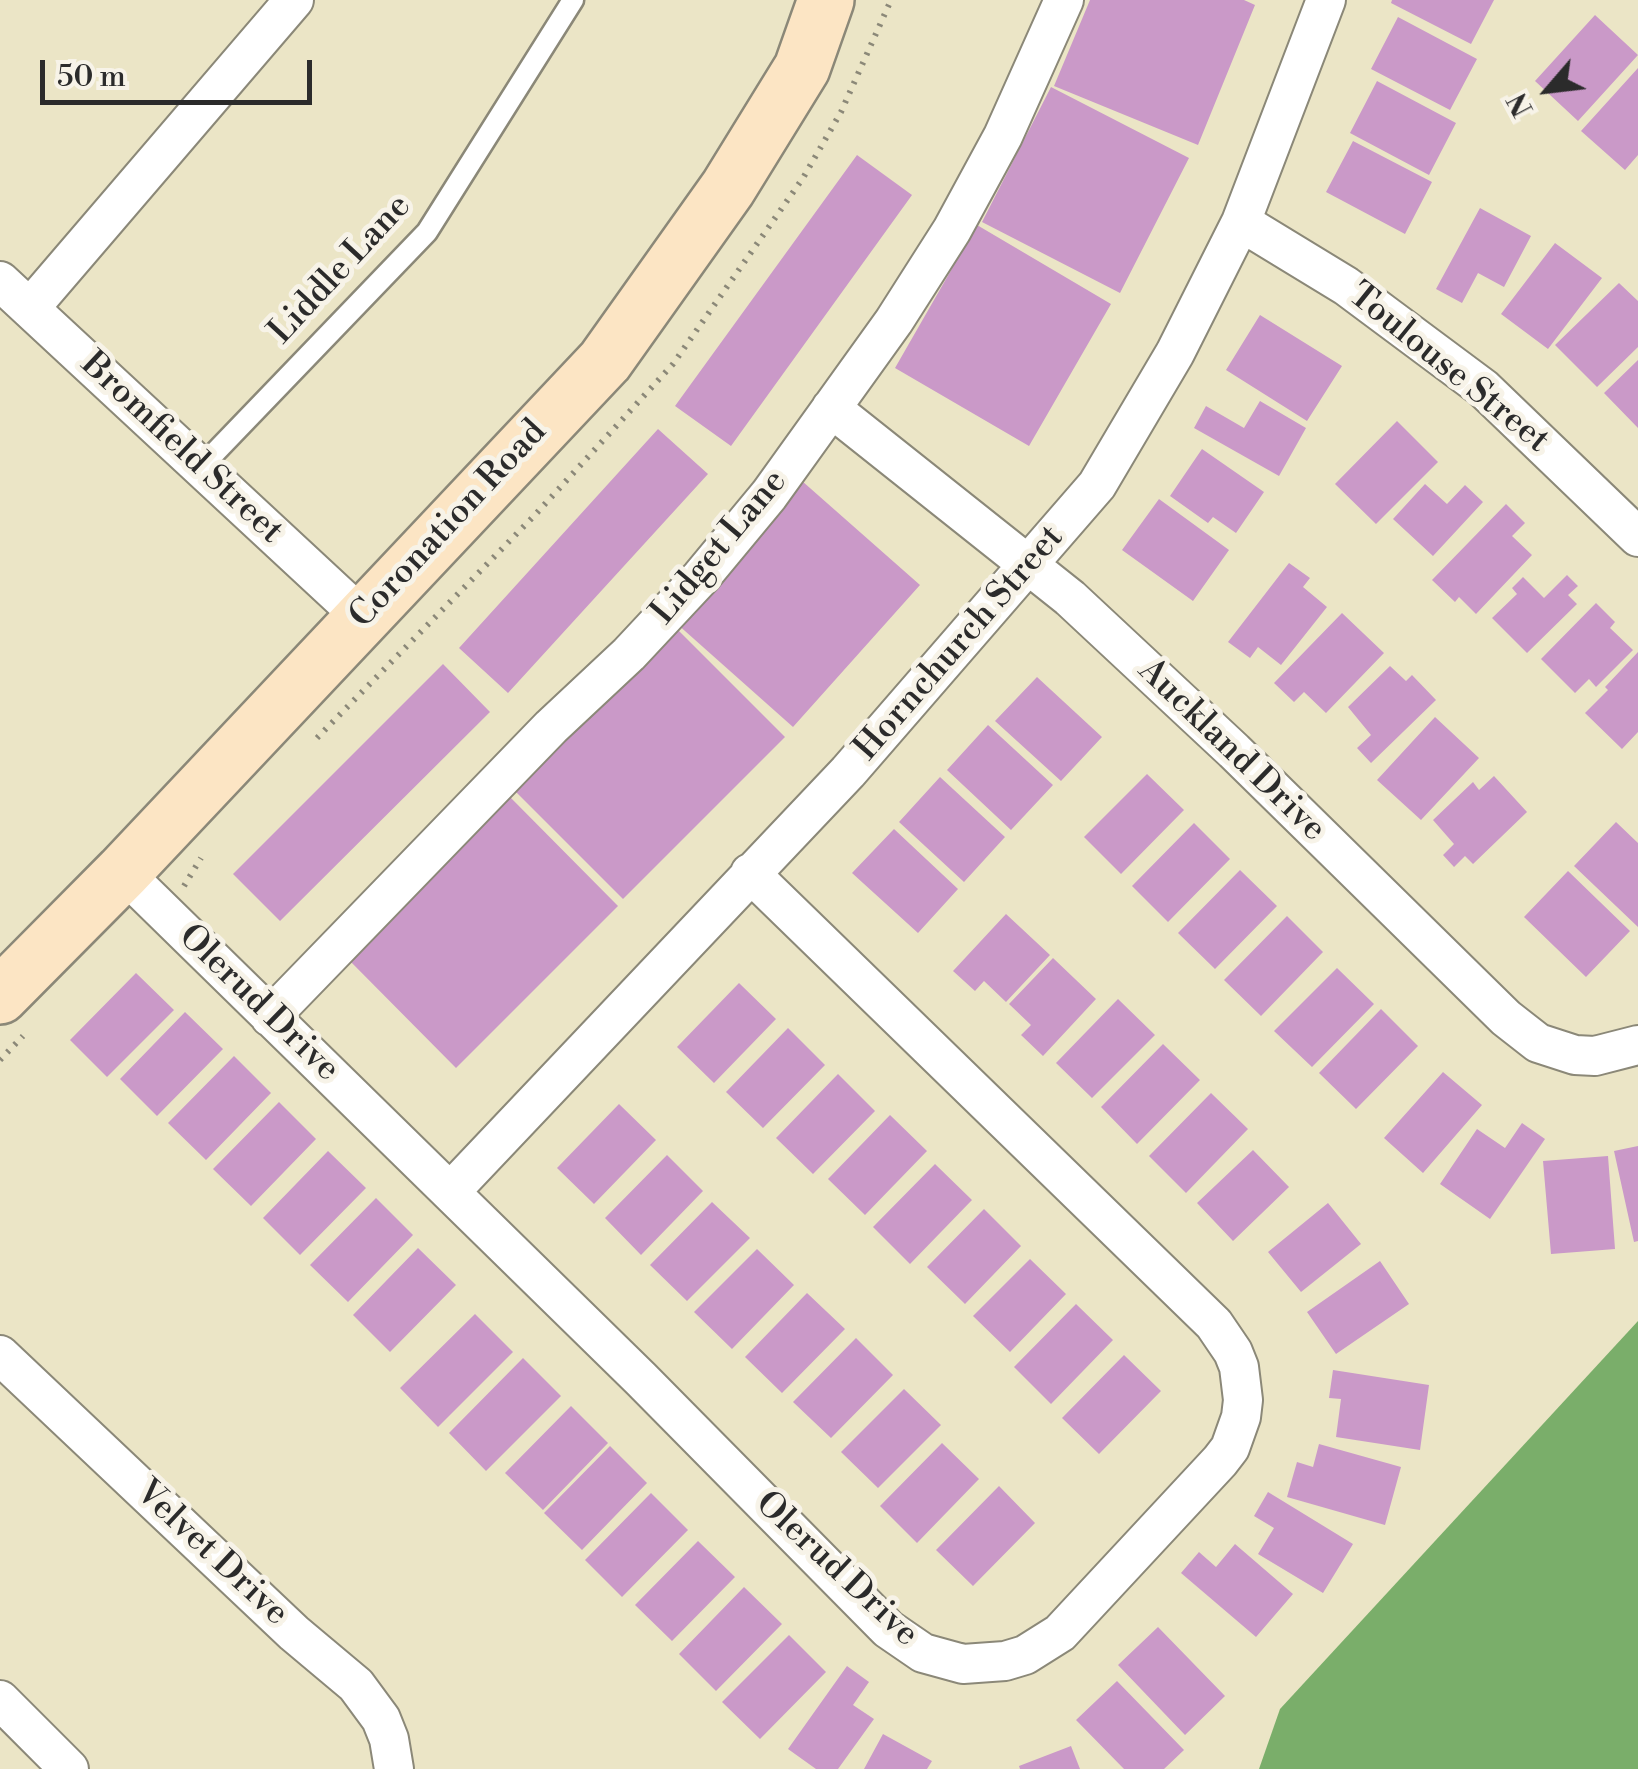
<!DOCTYPE html>
<style>
body{margin:0}
#map{position:relative;width:1638px;height:1769px;overflow:hidden;background:#ebe5c6;font-family:"Libre Bodoni",serif}
canvas{display:block}
.north{position:absolute;left:1498px;top:40px;width:100px;height:100px;-webkit-text-stroke:8px #f7f3e8;paint-order:stroke;rotate:242deg;font-size:28px;font-weight:700;line-height:40px;text-align:center;color:#2b2b2b}
.north::after{content:'';display:block;margin:auto;width:35px;height:45px;background:#2b2b2b;clip-path:polygon(50% 0,100% 100%,50% 72%,0 100%)}
.scale{position:absolute;left:40px;top:60px;width:272px;height:45px;box-sizing:border-box;border:5px solid #2b2b2b;border-top:0;padding-left:12px;font-size:30px;line-height:35px;white-space:nowrap;color:#2b2b2b;-webkit-text-stroke:8px #f7f3e8;paint-order:stroke}
</style>
<div id="map">
<canvas width="1638" height="1769"></canvas>
<div class="north">N</div>
<div class="scale">50 m</div>
</div>
<script>
const ctx = document.querySelector('canvas').getContext('2d');
ctx.lineJoin = 'round';
function paint(path, color) {
  ctx.fillStyle = color;
  ctx.fill(path, 'evenodd');
}
function shape(rows) {
  const path = new Path2D();
  for (const r of rows) {
    path.moveTo(r[0], r[1]);
    for (let i = 2; i < r.length; i += 2) path.lineTo(r[i], r[i + 1]);
  }
  return path;
}
function strokePath(path, color, width, dash) {
  ctx.strokeStyle = color;
  ctx.lineWidth = width;
  ctx.lineCap = dash ? 'butt' : 'round';
  ctx.setLineDash(dash || []);
  ctx.stroke(path);
}
function label(font, color, halo, rows, align = 'center') {
  ctx.font = font + ' "Libre Bodoni",serif';
  ctx.lineWidth = 10;
  ctx.setLineDash([]);
  ctx.textBaseline = 'middle';
  ctx.strokeStyle = halo;
  ctx.fillStyle = color;
  for (const [text, x, y, turn = 0] of rows) {
    ctx.save();
    ctx.translate(x, y);
    ctx.rotate((+turn || 0) * Math.PI / 180);
    ctx.textAlign = isNaN(turn) ? turn : align;
    if (halo) ctx.strokeText(text, 0, 0);
    ctx.fillText(text, 0, 0);
    ctx.restore();
  }
}
const forest = shape([
 [1638,1321,1638,1769,1259,1769,1280,1709]
]);
const building = shape([
 [1090,0,1244,0,1255,5,1198,145,1054,86],
 [1392,0,1494,0,1471,44,1391,3],
 [1595,15,1638,55,1578,121,1535,81],
 [1398,17,1477,59,1450,110,1371,69],
 [1638,68,1638,155,1625,170,1581,131],
 [1377,81,1456,123,1429,175,1350,133],
 [1051,87,1189,158,1120,293,982,222],
 [1353,141,1432,182,1405,234,1326,192],
 [857,155,912,195,731,446,675,406],
 [1480,208,1531,236,1504,287,1478,273,1462,303,1436,289],
 [977,225,1111,304,1029,446,895,368],
 [1555,243,1602,278,1548,349,1501,314],
 [1619,283,1638,301,1638,347,1597,387,1555,345],
 [1260,315,1342,366,1307,421,1226,370],
 [1638,360,1638,428,1604,393],
 [1260,401,1306,428,1279,476,1194,428,1206,406,1244,428],
 [1397,421,1438,462,1376,524,1335,484],
 [658,429,708,474,508,693,459,648],
 [1202,449,1264,492,1236,533,1213,517,1208,523,1170,496],
 [802,481,920,585,793,727,676,623],
 [1425,484,1447,504,1465,485,1483,502,1433,556,1393,519],
 [1159,499,1229,550,1193,601,1122,550],
 [1506,504,1525,523,1512,536,1532,555,1476,614,1459,597,1455,602,1432,580],
 [1289,563,1310,578,1303,587,1327,607,1281,665,1258,647,1250,658,1228,642],
 [1567,575,1578,586,1568,595,1577,604,1527,653,1492,618,1517,594,1512,588,1523,577,1544,598],
 [1596,603,1615,622,1610,628,1633,650,1596,687,1589,679,1575,693,1541,659],
 [1342,613,1384,653,1326,713,1304,692,1294,702,1274,683],
 [675,627,785,737,623,899,513,789],
 [1638,652,1638,732,1622,749,1585,713,1608,690,1605,687],
 [443,664,490,712,280,921,233,874],
 [1390,666,1406,681,1412,675,1436,700,1371,763,1357,748,1371,735,1348,707],
 [1037,677,1102,737,1061,781,995,721],
 [1435,717,1479,758,1421,820,1377,780],
 [988,725,1053,785,1011,830,947,770],
 [1147,774,1184,810,1121,874,1084,837],
 [1494,776,1527,812,1473,864,1465,856,1454,867,1443,855,1454,844,1433,820,1473,782,1479,790],
 [940,777,1005,837,964,882,899,822],
 [509,796,618,906,456,1068,347,958],
 [1616,822,1638,843,1638,927,1574,866],
 [1194,823,1230,859,1168,922,1132,886],
 [894,829,958,889,918,933,852,873],
 [1240,870,1277,906,1215,969,1178,933],
 [1568,871,1630,931,1586,977,1524,917],
 [1006,914,1050,955,1006,1002,984,981,975,991,953,971],
 [1287,916,1323,952,1261,1016,1224,980],
 [1053,958,1096,999,1043,1056,1021,1035,1031,1025,1009,1004],
 [1337,968,1374,1004,1312,1067,1274,1031],
 [136,973,174,1010,107,1077,70,1040],
 [739,983,776,1019,714,1083,677,1047],
 [1118,999,1155,1035,1092,1098,1056,1063],
 [1381,1009,1418,1046,1356,1109,1319,1073],
 [185,1012,223,1049,157,1116,120,1079],
 [788,1028,825,1065,763,1128,726,1092],
 [1163,1044,1200,1080,1137,1144,1101,1107],
 [234,1056,271,1093,206,1160,168,1123],
 [1443,1072,1482,1105,1423,1173,1384,1138],
 [838,1074,875,1111,813,1174,776,1138],
 [1211,1093,1248,1129,1186,1193,1149,1156],
 [279,1102,316,1139,251,1206,213,1169],
 [619,1104,656,1140,594,1204,557,1168],
 [890,1115,927,1151,865,1215,828,1179],
 [1522,1123,1545,1139,1490,1219,1440,1184,1477,1129,1505,1148],
 [1638,1146,1638,1241,1634,1242,1614,1151],
 [1253,1150,1289,1187,1233,1241,1197,1203],
 [328,1151,366,1188,300,1255,263,1218],
 [667,1155,703,1191,641,1255,605,1218],
 [1608,1156,1615,1249,1551,1254,1543,1161],
 [935,1164,972,1200,910,1264,873,1227],
 [376,1198,413,1235,348,1302,310,1265],
 [712,1202,750,1238,687,1301,650,1265],
 [1328,1203,1361,1244,1301,1292,1268,1252],
 [984,1209,1021,1246,965,1304,927,1267],
 [418,1248,456,1285,390,1352,353,1315],
 [757,1249,794,1285,732,1349,694,1312],
 [1030,1259,1066,1294,1010,1352,973,1316],
 [1380,1261,1409,1304,1336,1354,1307,1312],
 [807,1293,845,1329,782,1393,745,1357],
 [1076,1304,1113,1340,1051,1404,1014,1367],
 [475,1314,513,1352,438,1427,400,1388],
 [856,1338,893,1375,831,1438,793,1402],
 [1124,1355,1161,1391,1099,1454,1062,1418],
 [523,1358,561,1396,486,1471,449,1433],
 [1333,1370,1429,1385,1420,1450,1336,1437,1341,1399,1329,1398],
 [904,1389,941,1425,878,1488,841,1452],
 [571,1406,608,1443,543,1510,505,1473],
 [942,1443,979,1479,917,1543,880,1506],
 [1319,1444,1401,1467,1385,1525,1287,1497,1297,1462,1313,1467],
 [610,1446,647,1483,582,1550,544,1513],
 [999,1486,1035,1523,973,1586,936,1550],
 [1268,1492,1353,1544,1323,1593,1258,1554,1274,1528,1254,1516],
 [651,1493,688,1530,622,1597,585,1560],
 [698,1541,735,1577,672,1641,635,1605],
 [1235,1544,1293,1594,1256,1637,1181,1573,1199,1552,1216,1567],
 [744,1587,782,1624,716,1691,679,1654],
 [1158,1627,1225,1696,1185,1735,1118,1665],
 [789,1635,826,1672,760,1739,722,1702],
 [847,1666,869,1682,853,1705,874,1719,838,1769,816,1769,788,1749],
 [1117,1681,1184,1750,1164,1769,1124,1769,1076,1720],
 [883,1734,932,1761,927,1769,864,1769],
 [1071,1746,1080,1769,1020,1769,1019,1766]
]);
const path = shape([
 [317,738,534,516,673,364,803,178,841,112,891,0],
 [184,886,201,858],
 [0,1060,23,1036]
]);
const lane = shape([
 [201,467,427,232,573,0]
]);
const street = shape([
 [1241,222,1346,286,1483,388,1638,537],
 [0,281,362,617],
 [30,308,294,0],
 [831,408,1070,598,1234,751,1506,1018,1538,1043,1575,1055,1595,1056,1638,1045],
 [123,872,641,1379,888,1629,923,1653,963,1664,1005,1661,1025,1655,1060,1633,1220,1461,1230,1448,1241,1417,1243,1400,1239,1367,1233,1352,1214,1324,750,873],
 [270,1017,551,727,629,654,701,577,769,495,894,321,952,230,1003,136,1064,0],
 [451,1191,848,772,1097,485,1175,353,1241,222,1326,0],
 [0,1355,294,1633,356,1685,381,1719,389,1739,394,1769],
 [0,1700,69,1769]
]);
const secondary = shape([
 [0,996,123,872,605,361,728,188,802,68,826,0]
]);
const streetNames = [
 ["Liddle Lane",341,270,-47],
 ["Toulouse Street",1448,369,39],
 ["Bromfield Street",181,449,43],
 ["Coronation Road",449,525,-47],
 ["Lidget Lane",720,548,-50],
 ["Hornchurch Street",960,644,-49],
 ["Auckland Drive",1231,751,44],
 ["Olerud Drive",258,1004,44],
 ["Velvet Drive",211,1554,43],
 ["Olerud Drive",836,1570,43]
];
paint(forest, '#7aae6a');
paint(building, '#ca99c8');
strokePath(lane, '#8b8878', 25);
strokePath(street, '#8b8878', 42);
strokePath(secondary, '#8b8878', 60);
strokePath(path, '#8b8878', 6, [2.5, 8]);
strokePath(lane, '#fff', 20);
strokePath(street, '#fff', 38);
strokePath(secondary, '#fce5c4', 55);
label('35px', '#2b2b2b', '#f7f3e8', streetNames);
</script>
